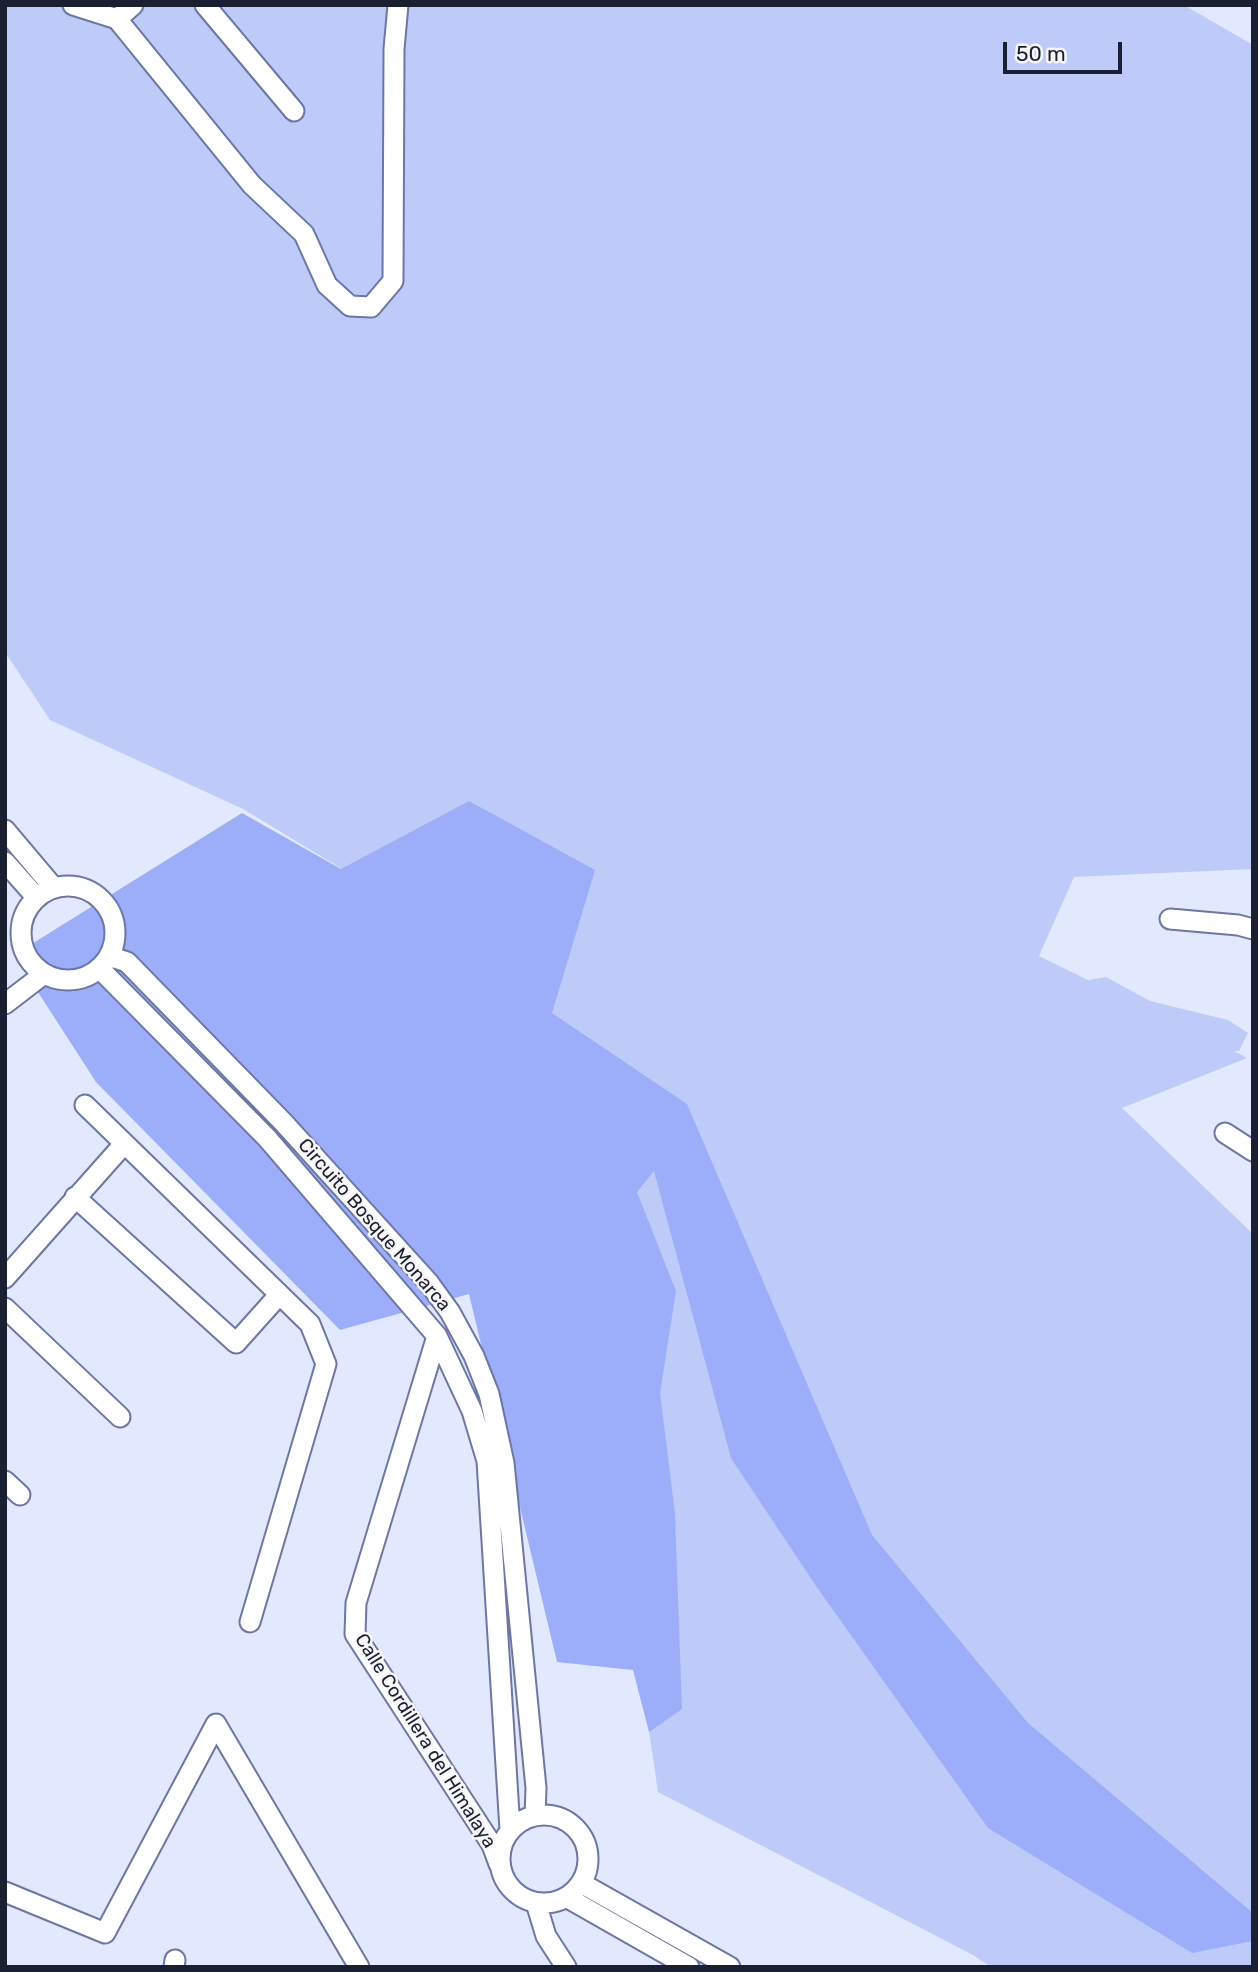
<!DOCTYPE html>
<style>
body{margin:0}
#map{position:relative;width:1258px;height:1972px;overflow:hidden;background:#e2e9fe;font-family:Rubik,sans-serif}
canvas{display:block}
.frame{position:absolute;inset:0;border:7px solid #1a1f32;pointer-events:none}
.scale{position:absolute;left:1003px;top:42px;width:119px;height:32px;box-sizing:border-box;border:4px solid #1a1f32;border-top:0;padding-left:9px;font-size:21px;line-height:24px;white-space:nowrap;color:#1a1f32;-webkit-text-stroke:5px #f6f6f6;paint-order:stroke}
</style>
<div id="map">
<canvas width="1258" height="1972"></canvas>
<div class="frame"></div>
<div class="scale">50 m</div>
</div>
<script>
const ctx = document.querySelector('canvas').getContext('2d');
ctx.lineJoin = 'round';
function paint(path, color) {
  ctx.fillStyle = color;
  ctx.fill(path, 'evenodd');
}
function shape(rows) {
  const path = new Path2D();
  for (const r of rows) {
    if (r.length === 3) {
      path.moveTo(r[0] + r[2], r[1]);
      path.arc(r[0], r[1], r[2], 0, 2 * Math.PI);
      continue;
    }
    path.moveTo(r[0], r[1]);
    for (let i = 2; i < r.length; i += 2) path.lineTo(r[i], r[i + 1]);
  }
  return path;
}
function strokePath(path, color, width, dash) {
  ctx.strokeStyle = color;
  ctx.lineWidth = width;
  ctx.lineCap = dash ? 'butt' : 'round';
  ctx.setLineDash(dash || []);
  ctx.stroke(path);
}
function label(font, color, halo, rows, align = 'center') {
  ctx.font = font + ' Rubik,sans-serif';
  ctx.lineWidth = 5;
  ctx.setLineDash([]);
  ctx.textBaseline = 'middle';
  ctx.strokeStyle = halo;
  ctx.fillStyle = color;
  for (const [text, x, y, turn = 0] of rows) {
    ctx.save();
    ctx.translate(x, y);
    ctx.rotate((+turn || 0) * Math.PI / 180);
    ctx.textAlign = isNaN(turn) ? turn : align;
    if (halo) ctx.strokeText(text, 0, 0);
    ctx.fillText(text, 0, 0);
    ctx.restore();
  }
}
const green = shape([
 [5,5,1184,5,1253,45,1253,869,1074,877,1039,956,1088,980,1106,977,1150,1001,1228,1020,1248,1033,1239,1051,1234,1051,1247,1058,1122,1108,1253,1234,1253,1967,991,1967,973,1955,658,1792,539,988,243,809,50,720,5,652]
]);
const forest = shape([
 [469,801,595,870,552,1013,687,1104,872,1535,1028,1723,1253,1913,1253,1941,1192,1953,988,1828,816,1586,731,1458,654,1171,637,1192,676,1291,660,1393,675,1514,682,1709,649,1732,633,1670,557,1662,469,1294,340,1330,96,1082,14,955,242,813,341,869]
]);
const minor = shape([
 [73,5,117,19,252,185,304,234,327,285,350,306,371,307,393,281,394,49,398,5],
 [205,5,294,111],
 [117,19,133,5],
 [5,830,54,888],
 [5,862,37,898],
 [68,933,47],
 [1170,919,1238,925,1253,929],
 [109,956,127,962,283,1122,429,1283,450,1312,474,1356,489,1394,504,1463,536,1788,535,1816],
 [99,968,267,1138,437,1336,472,1411,487,1461,510,1830],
 [5,1004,44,974],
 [85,1105,310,1324,326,1364,250,1622],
 [1225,1133,1253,1151],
 [75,1197,236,1343,279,1295],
 [5,1278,124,1144],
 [5,1308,120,1417],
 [437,1336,356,1603,355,1634,492,1845,499,1864],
 [5,1481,20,1495],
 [544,1859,44],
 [581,1883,730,1967],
 [5,1892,105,1933,216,1724,359,1967],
 [566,1897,689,1967],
 [536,1903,546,1936,566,1967],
 [174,1967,175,1960]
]);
const streetNames = [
 ["Circuito Bosque Monarca",374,1225,49],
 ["Calle Cordillera del Himalaya",425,1741,58]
];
paint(green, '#becbf8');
paint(forest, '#9caef9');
strokePath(minor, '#6a77a7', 23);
strokePath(minor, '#fff', 19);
label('19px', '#1a1f32', '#f6f6f6', streetNames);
</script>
